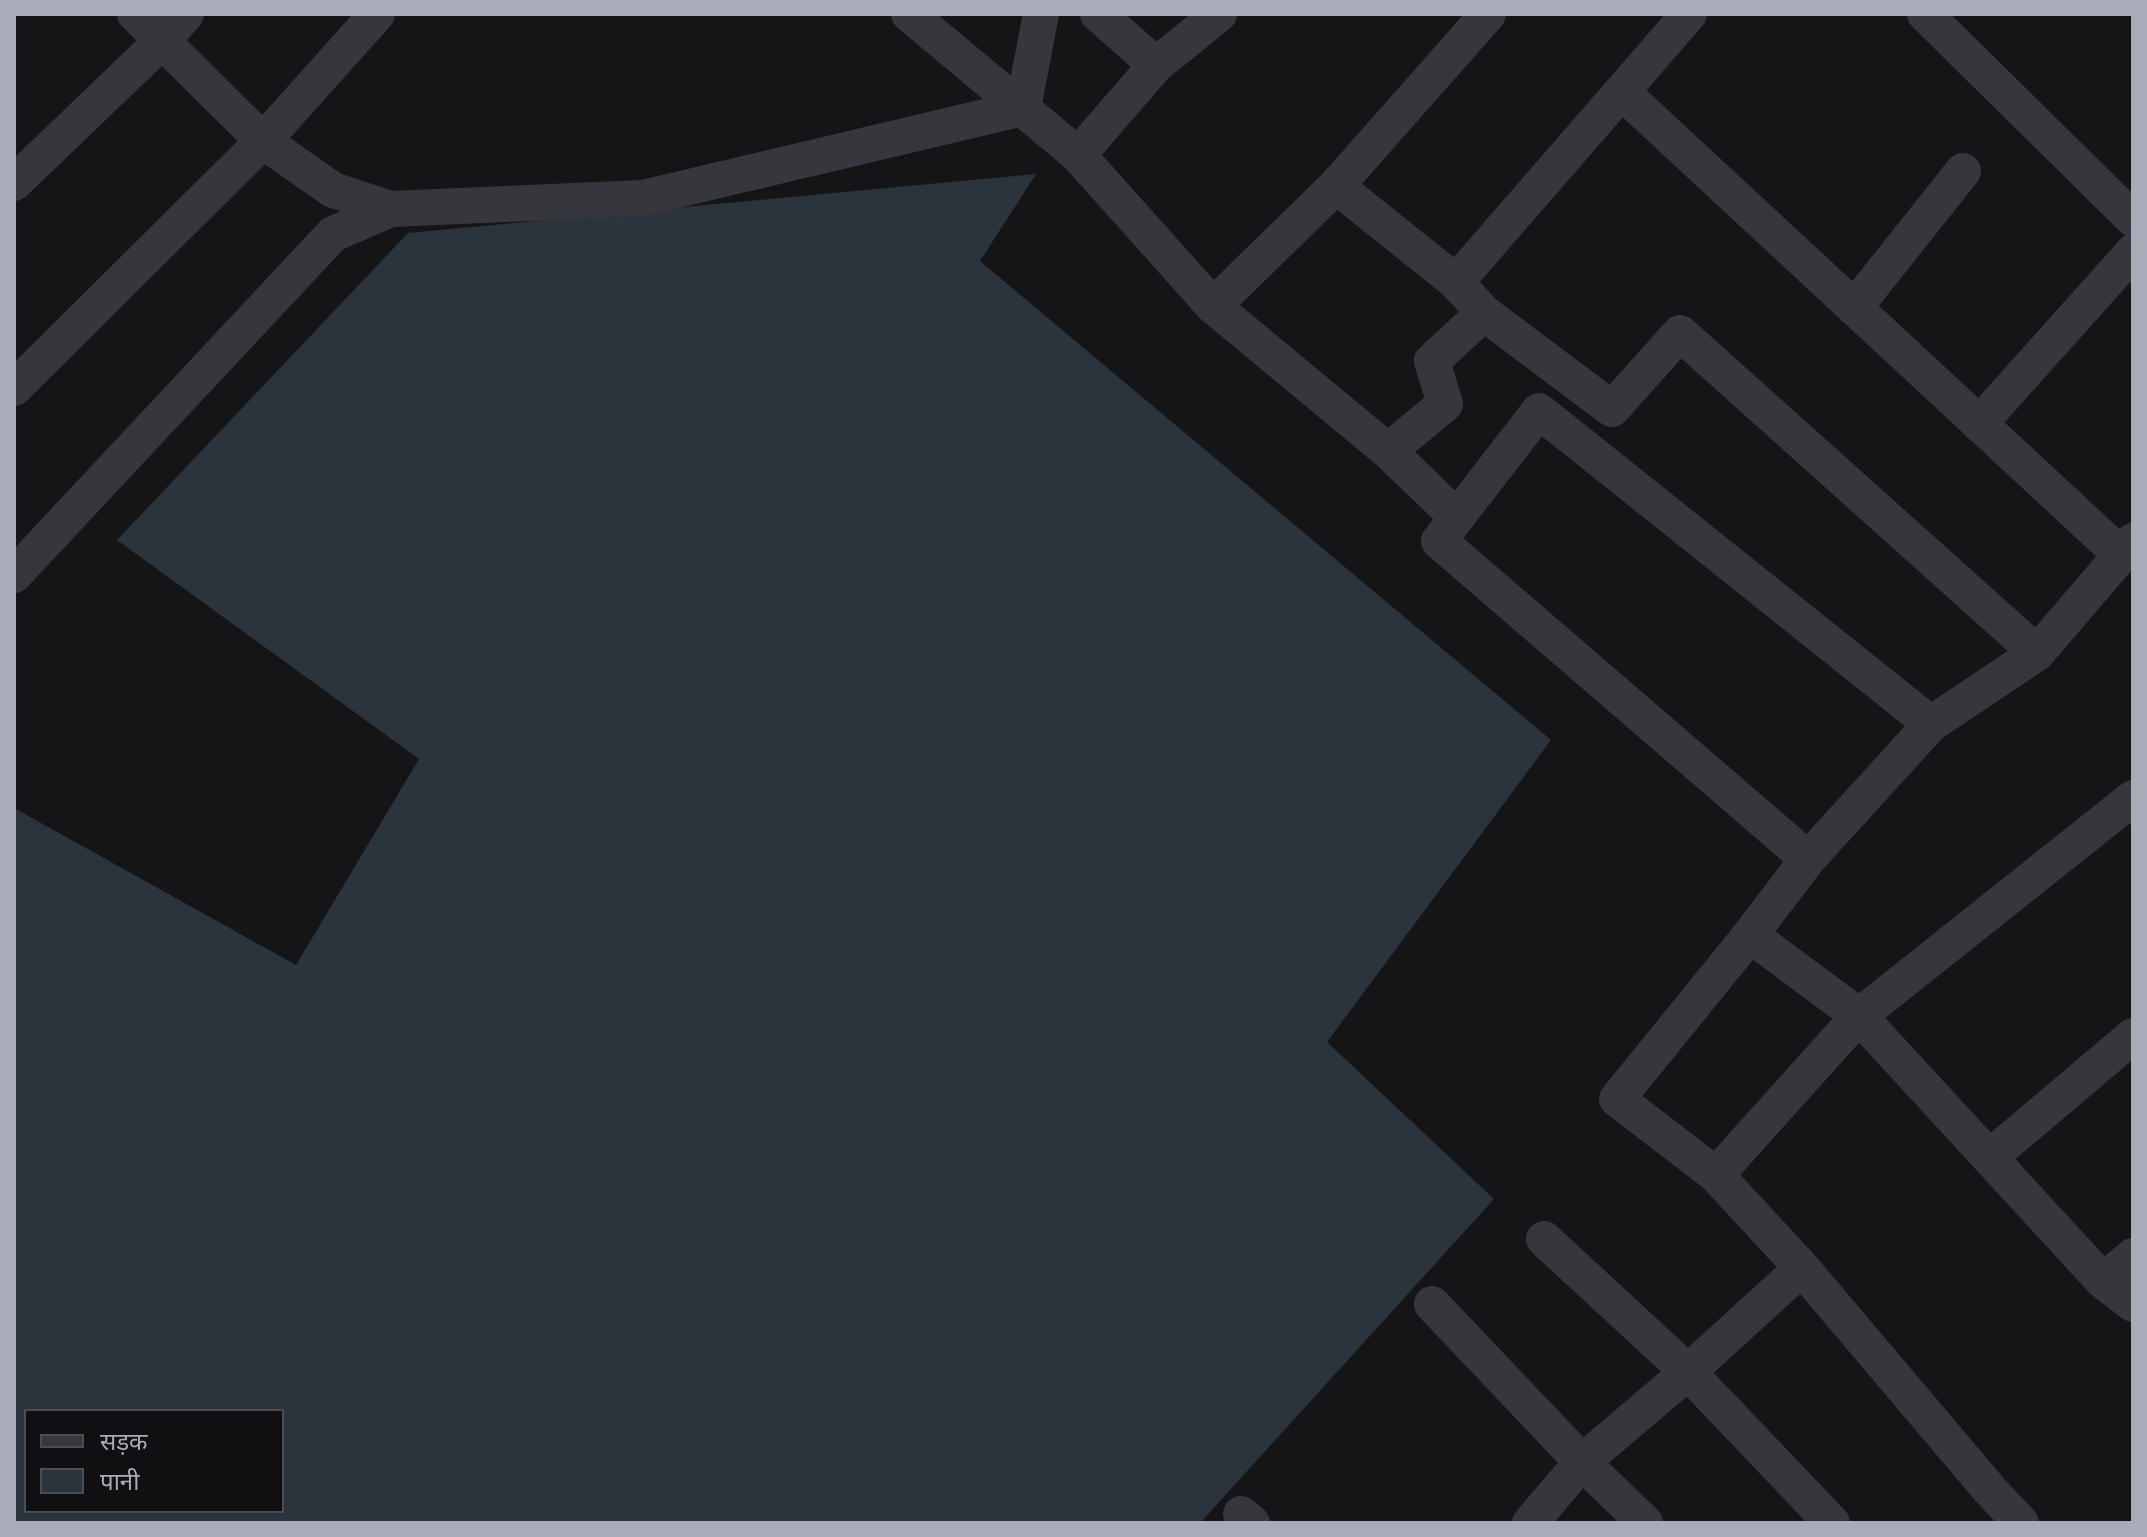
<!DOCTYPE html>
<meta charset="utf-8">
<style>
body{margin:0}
#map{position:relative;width:2147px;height:1537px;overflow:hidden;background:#151517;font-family:"Titillium Web","Noto Sans Devanagari",sans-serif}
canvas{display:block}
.frame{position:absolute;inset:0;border:16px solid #a7acb8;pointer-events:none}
.legend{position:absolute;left:24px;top:1409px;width:260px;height:104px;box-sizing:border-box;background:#101012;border:2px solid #4c4e54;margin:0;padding:10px 14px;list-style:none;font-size:24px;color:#a7acb8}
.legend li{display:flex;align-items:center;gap:16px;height:40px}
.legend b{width:40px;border:2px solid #4c4e54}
</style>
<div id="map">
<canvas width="2147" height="1537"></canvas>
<div class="frame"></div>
<ul class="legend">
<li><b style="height:10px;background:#36373c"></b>सड़क</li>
<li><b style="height:22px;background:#2b343c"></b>पानी</li>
</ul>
</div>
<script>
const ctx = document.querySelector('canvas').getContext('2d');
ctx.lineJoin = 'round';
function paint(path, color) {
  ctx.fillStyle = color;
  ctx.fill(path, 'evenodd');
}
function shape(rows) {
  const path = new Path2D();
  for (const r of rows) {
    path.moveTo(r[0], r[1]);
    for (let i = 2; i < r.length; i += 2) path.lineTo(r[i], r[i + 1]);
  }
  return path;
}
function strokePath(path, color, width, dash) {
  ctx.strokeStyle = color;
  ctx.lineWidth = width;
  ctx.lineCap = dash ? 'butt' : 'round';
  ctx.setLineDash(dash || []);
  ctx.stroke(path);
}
const water = shape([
 [1036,174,980,261,1551,740,1327,1042,1494,1199,1200,1523,14,1523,14,808,296,965,419,759,117,540,408,233],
 [26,1411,282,1411,282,1511,26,1511]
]);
const street = shape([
 [135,14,263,141,333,190,391,209],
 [909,14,1078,155,1213,306,1388,451],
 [1098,14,1156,65],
 [1925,14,2133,219],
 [1622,92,2121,555],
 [1078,155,1156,65,1219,14],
 [14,183,163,40,186,14],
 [1336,186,1488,14],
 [1456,282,1484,313,1432,361,1445,404,1388,451,1457,517,1439,541,1808,859],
 [1213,306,1336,186,1456,282,1689,14],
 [1854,308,1963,171],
 [1484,313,1612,409,1680,333,2037,653],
 [14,388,263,141,377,14],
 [1979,424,2133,252],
 [1457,517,1539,411,1931,724],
 [2133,541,2037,653,1931,724,1808,859,1750,935,1617,1099,1716,1175,1859,1016,2133,798],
 [14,575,333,234,391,209,643,198,1023,108,1041,14],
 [1750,935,1859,1016,2103,1281,2133,1304],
 [1990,1157,2133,1036],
 [1544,1239,1688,1372,1832,1523],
 [1802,1268,1990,1490,2021,1523],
 [2103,1281,2133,1256],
 [1432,1304,1582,1462,1645,1523],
 [1241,1514,1252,1523],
 [1530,1523,1582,1462,1688,1372,1802,1268,1716,1175]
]);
paint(water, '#2b343c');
strokePath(street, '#36373c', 36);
</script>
